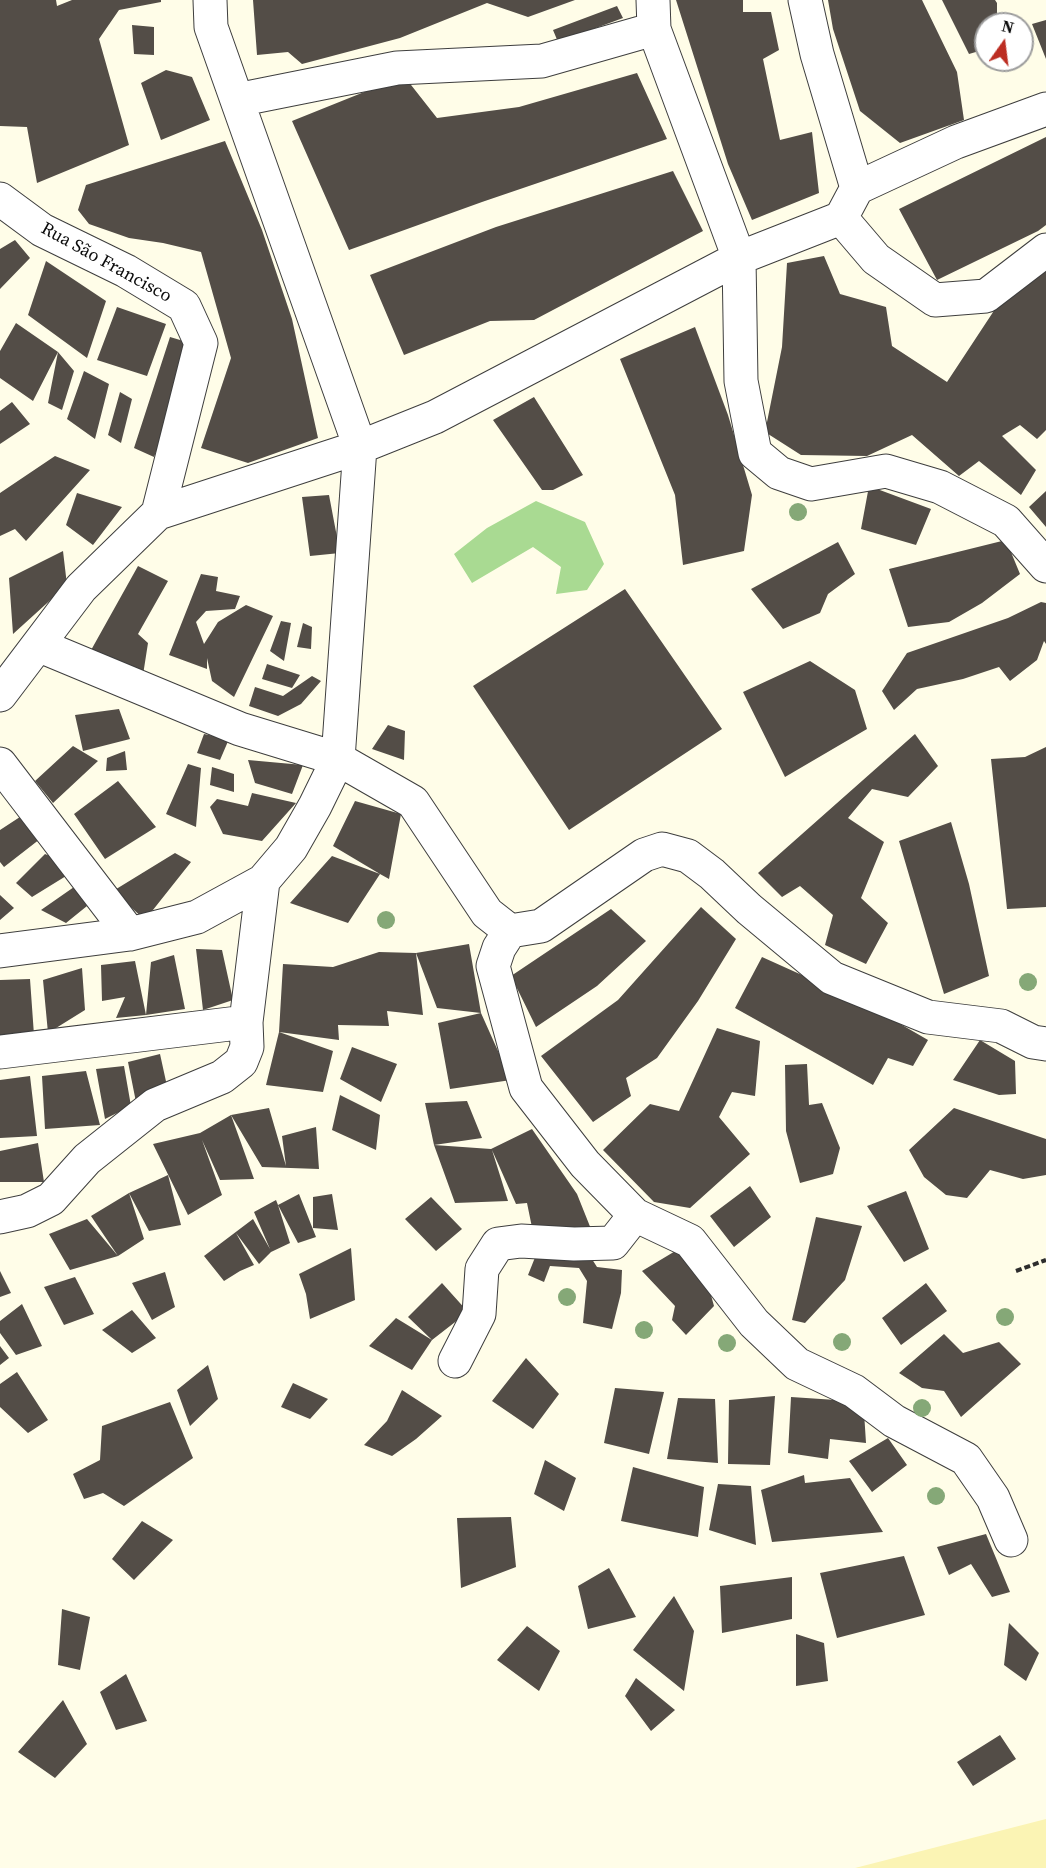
<!DOCTYPE html>
<meta charset="utf-8">
<style>
body{margin:0}
#map{position:relative;width:1046px;height:1868px;overflow:hidden;background:#fffde8;font-family:"Source Serif 4",serif}
canvas{display:block}
.north{position:absolute;left:974px;top:12px;width:60px;height:60px;box-sizing:border-box;background:#fff;border:2px solid #9d9d9d;border-radius:50%;rotate:14deg;font-size:16px;font-weight:700;line-height:24px;text-align:center;color:#0b0b0b}
.north::after{content:'';display:block;margin:auto;width:21px;height:27px;background:#bc2d22;clip-path:polygon(50% 0,100% 100%,50% 72%,0 100%)}
</style>
<div id="map">
<canvas width="1046" height="1868"></canvas>
<div class="north">N</div>
</div>
<script>
const ctx = document.querySelector('canvas').getContext('2d');
ctx.lineJoin = 'round';
function paint(path, color) {
  ctx.fillStyle = color;
  ctx.fill(path, 'evenodd');
}
function shape(rows) {
  const path = new Path2D();
  for (const r of rows) {
    path.moveTo(r[0], r[1]);
    for (let i = 2; i < r.length; i += 2) path.lineTo(r[i], r[i + 1]);
  }
  return path;
}
function strokePath(path, color, width, dash) {
  ctx.strokeStyle = color;
  ctx.lineWidth = width;
  ctx.lineCap = dash ? 'butt' : 'round';
  ctx.setLineDash(dash || []);
  ctx.stroke(path);
}
function label(font, color, halo, rows, align = 'center') {
  ctx.font = font + ' "Source Serif 4",serif';
  ctx.lineWidth = 6;
  ctx.setLineDash([]);
  ctx.textBaseline = 'middle';
  ctx.strokeStyle = halo;
  ctx.fillStyle = color;
  for (const [text, x, y, turn = 0] of rows) {
    ctx.save();
    ctx.translate(x, y);
    ctx.rotate((+turn || 0) * Math.PI / 180);
    ctx.textAlign = isNaN(turn) ? turn : align;
    if (halo) ctx.strokeText(text, 0, 0);
    ctx.fillText(text, 0, 0);
    ctx.restore();
  }
}
const forest = shape([
 [536,501,585,522,604,564,587,590,556,594,561,567,533,547,472,583,454,554,487,528]
]);
const sand = shape([
 [1046,1819,1046,1868,855,1868]
]);
const building = shape([
 [0,0,56,0,57,6,72,0,161,0,161,2,119,10,99,39,129,145,37,183,27,127,0,126],
 [253,0,575,0,528,17,487,3,400,38,302,64,288,52,257,55],
 [676,0,743,0,743,12,771,12,779,50,763,59,780,140,812,132,819,193,752,220,728,164],
 [828,0,922,0,957,72,964,120,900,143,860,111,833,29],
 [942,0,995,0,997,3,997,24,986,24,986,49,969,54],
 [617,6,623,18,558,42,553,30],
 [1046,20,1046,59,1032,24],
 [132,25,154,27,154,55,134,54],
 [166,70,192,77,210,120,161,140,141,83],
 [637,73,667,139,482,202,349,250,292,121,404,76,437,118,519,107],
 [1046,137,1046,225,1038,231,937,280,899,209],
 [225,141,262,230,292,319,318,438,248,463,201,448,231,358,201,252,163,243,129,238,89,224,78,210,86,185],
 [673,171,703,231,534,320,490,321,404,355,370,275,496,227],
 [15,240,30,258,0,289,0,249],
 [824,256,840,294,886,307,892,346,947,382,1003,297,1046,269,1046,430,1037,439,1020,425,1002,436,1036,470,1021,495,979,461,959,476,912,435,867,456,801,455,765,432,782,347,787,263],
 [46,261,106,301,87,358,28,315],
 [117,307,166,324,147,376,97,360],
 [16,323,58,352,74,371,62,410,48,403,58,352,33,401,0,378,0,351],
 [695,327,728,415,752,495,744,551,683,565,675,495,620,359],
 [170,337,197,345,154,457,134,448],
 [84,371,109,384,95,439,67,419],
 [120,392,132,399,121,443,108,435],
 [534,397,583,475,553,490,542,490,493,420],
 [12,402,30,424,0,444,0,411],
 [55,456,90,470,26,541,15,529,0,536,0,493],
 [869,486,931,509,916,545,861,529],
 [1046,491,1046,527,1029,507],
 [77,493,122,507,93,545,66,525],
 [329,495,340,553,310,556,302,497],
 [1006,540,1020,574,982,603,949,622,908,627,889,569],
 [838,542,855,574,828,594,820,613,783,629,751,589],
 [63,551,67,585,13,634,9,578],
 [138,566,168,581,138,634,148,643,143,675,90,652],
 [201,574,218,577,216,591,240,596,235,609,206,611,196,622,204,644,218,622,246,605,273,616,234,697,212,681,207,658,207,669,169,655],
 [625,589,722,729,569,830,473,686],
 [1041,602,1046,603,1046,644,1044,641,1037,660,1010,681,999,667,963,679,917,689,894,710,882,691,907,653,1008,618],
 [281,621,291,623,284,661,270,651],
 [303,623,312,627,311,649,297,647],
 [810,661,855,690,867,729,785,777,743,692],
 [267,664,300,675,292,688,262,679],
 [312,676,321,681,301,704,278,716,249,706,255,687,283,696],
 [119,709,130,739,83,751,75,715],
 [388,725,405,731,404,760,372,749],
 [204,734,229,739,220,760,197,753],
 [915,734,938,766,908,797,872,789,848,818,884,842,861,898,888,923,866,964,825,945,833,915,800,886,782,897,758,873],
 [73,746,98,761,53,803,35,781],
 [1046,747,1046,907,1007,909,991,759,1025,757],
 [125,751,127,770,106,771,107,758],
 [248,760,303,765,292,794,255,783],
 [188,764,201,768,196,827,166,814],
 [212,767,234,774,234,792,210,785],
 [118,781,156,827,105,859,74,814],
 [252,793,296,803,262,841,223,834,210,807,217,799,248,806],
 [355,801,401,814,389,879,380,874,348,923,290,903,332,856,380,874,333,846],
 [23,815,40,839,4,867,0,862,0,830],
 [951,822,969,884,989,976,944,994,899,841],
 [175,853,191,862,145,920,113,891],
 [45,854,79,868,32,897,16,883],
 [74,887,87,906,66,923,41,910],
 [0,895,14,908,0,920],
 [701,907,736,939,698,1001,657,1058,626,1078,631,1096,593,1122,541,1056,618,1000],
 [611,909,646,941,597,986,536,1027,511,976],
 [469,944,481,1013,437,1008,416,953],
 [196,949,222,950,233,1000,203,1010],
 [379,952,416,953,423,1015,387,1011,389,1026,338,1025,339,1040,279,1032,283,964,333,967],
 [174,955,185,1009,146,1015,116,1018,125,997,102,1001,101,965,135,961,146,1015,151,962],
 [762,957,864,1003,928,1040,913,1066,888,1058,873,1085,735,1008],
 [82,968,85,1010,48,1033,43,980],
 [30,979,34,1035,0,1038,0,980],
 [481,1013,511,1080,450,1089,438,1023],
 [717,1028,760,1041,755,1096,732,1092,719,1117,750,1154,690,1208,654,1202,603,1150,650,1104,679,1111],
 [279,1032,333,1051,323,1092,266,1085],
 [980,1040,1015,1061,1016,1094,999,1095,953,1080],
 [352,1047,397,1064,381,1102,340,1079],
 [160,1054,167,1086,136,1102,128,1062],
 [807,1064,809,1105,822,1103,840,1148,833,1174,800,1183,786,1131,785,1065],
 [124,1066,131,1106,105,1119,96,1069],
 [86,1071,100,1125,45,1129,42,1076],
 [30,1076,37,1136,0,1138,0,1080],
 [340,1095,380,1115,376,1150,332,1130],
 [467,1101,482,1138,434,1145,425,1103],
 [269,1108,286,1166,282,1136,316,1127,319,1169,262,1167,231,1115,254,1179,220,1180,202,1140,222,1195,188,1215,153,1144,200,1133,231,1115],
 [954,1108,1046,1139,1046,1175,1023,1179,990,1170,967,1198,946,1195,924,1177,909,1150],
 [532,1129,577,1194,591,1229,535,1242,527,1203,516,1204,492,1150,508,1201,455,1203,434,1145,491,1149],
 [38,1143,44,1182,0,1182,0,1151],
 [168,1175,181,1225,149,1231,129,1193],
 [750,1186,771,1217,734,1247,710,1216],
 [906,1191,929,1249,904,1262,867,1206],
 [129,1193,144,1239,118,1256,70,1270,49,1234,87,1219,118,1256,91,1216],
 [299,1194,316,1237,298,1243,278,1205,290,1243,271,1252,259,1264,236,1233,254,1265,240,1271,224,1281,204,1256,253,1219,270,1249,254,1212,276,1200,278,1205],
 [332,1194,338,1230,313,1228,313,1197],
 [431,1197,462,1229,436,1251,405,1219],
 [816,1217,862,1226,845,1280,805,1323,792,1320],
 [351,1248,355,1300,310,1319,306,1294,299,1274],
 [677,1250,709,1288,714,1306,686,1335,672,1320,675,1306,642,1271],
 [536,1255,590,1256,597,1267,622,1270,621,1293,612,1329,583,1323,587,1281,579,1268,550,1266,544,1282,528,1275],
 [0,1271,11,1293,0,1297],
 [165,1272,175,1307,152,1320,132,1283],
 [75,1277,94,1314,64,1325,44,1287],
 [442,1283,468,1312,432,1340,408,1317],
 [926,1283,947,1311,901,1345,882,1318],
 [22,1304,42,1346,16,1355,0,1333,0,1321],
 [132,1310,156,1338,132,1353,102,1330],
 [396,1318,432,1340,412,1370,369,1346],
 [944,1334,963,1353,999,1342,1021,1364,961,1417,944,1391,922,1388,899,1373],
 [0,1346,9,1358,0,1365],
 [526,1358,559,1394,533,1429,492,1401],
 [208,1365,218,1399,190,1426,177,1390],
 [17,1372,48,1420,28,1433,0,1407,0,1384],
 [293,1383,328,1399,310,1419,281,1407],
 [615,1388,664,1392,649,1454,604,1443],
 [402,1390,442,1416,416,1439,392,1456,364,1445,387,1421],
 [775,1396,770,1465,728,1464,729,1400],
 [791,1397,836,1400,864,1412,866,1443,830,1439,828,1459,788,1453],
 [678,1398,715,1399,718,1463,667,1459],
 [170,1402,193,1458,124,1506,103,1493,84,1499,73,1474,100,1460,102,1426],
 [888,1438,907,1465,872,1492,849,1461],
 [545,1460,576,1478,564,1511,534,1494],
 [633,1467,704,1487,698,1537,621,1521],
 [804,1475,805,1483,850,1478,883,1532,772,1542,761,1490],
 [718,1484,751,1486,756,1545,709,1530],
 [511,1517,516,1567,461,1588,457,1518],
 [142,1521,173,1540,134,1580,112,1559],
 [986,1534,1010,1592,992,1597,971,1564,949,1575,937,1547],
 [904,1556,925,1615,837,1638,820,1573],
 [609,1568,636,1617,588,1629,578,1586],
 [792,1577,792,1619,722,1633,720,1586],
 [674,1596,694,1631,684,1691,633,1650],
 [62,1609,90,1617,80,1670,58,1665],
 [1009,1623,1039,1653,1026,1681,1004,1665],
 [527,1626,560,1651,539,1691,497,1660],
 [796,1634,824,1643,828,1681,796,1686],
 [126,1674,147,1721,116,1730,100,1692],
 [636,1678,675,1710,651,1731,625,1696],
 [63,1700,87,1744,55,1778,18,1752],
 [1000,1735,1016,1759,973,1786,957,1762]
]);
const path = shape([
 [1016,1271,1046,1260]
]);
const minor = shape([
 [653,0,654,29,739,258,741,381,755,453,779,473,811,484,886,471,940,487,1006,521,1046,566],
 [237,100,397,68,542,61,654,29],
 [857,188,956,142,1046,109],
 [0,199,42,230,126,271,184,306,201,343,158,513],
 [841,218,876,259,935,300,986,296,1046,250],
 [38,645,240,729,338,759,413,802,487,913,510,931,541,926,644,855,662,849,688,856,712,874,749,909,832,978,928,1017,1001,1026,1033,1042,1046,1044],
 [0,695,81,588,158,513,360,447,435,417,739,258,841,218,857,188,817,54,805,0],
 [0,764,130,934],
 [510,931,499,948,493,966,526,1088,585,1164,635,1215,690,1241,754,1323,797,1364,854,1391,894,1421,966,1459,993,1498,1011,1540],
 [0,951,130,934,197,917,263,881,291,848,315,806,338,759,360,447,211,27,210,0],
 [0,1052,246,1022],
 [0,1217,27,1211,51,1199,87,1159,155,1105,222,1077,241,1062,247,1047,246,1022,263,881],
 [455,1361,479,1314,482,1269,498,1244,521,1241,574,1244,613,1243,635,1215]
]);
const trees = [
 [798,512],
 [386,920],
 [1028,982],
 [567,1297],
 [1005,1317],
 [644,1330],
 [842,1342],
 [727,1343],
 [922,1408],
 [936,1496]
];
const streetNames = [
 ["Rua São Francisco",106,263,29]
];
paint(forest, '#a9da92');
paint(sand, '#fbf4b4');
paint(building, '#534d47');
strokePath(minor, '#3e3e3e', 35);
strokePath(path, '#2d2d2d', 4, [6, 3]);
strokePath(minor, '#fff', 33);
ctx.fillStyle = '#85a877';
for (const [x, y] of trees) {
  ctx.beginPath();
  ctx.arc(x, y, 9, 0, 2 * Math.PI);
  ctx.fill();
}
label('18px', '#0b0b0b', '#fff', streetNames);
</script>
